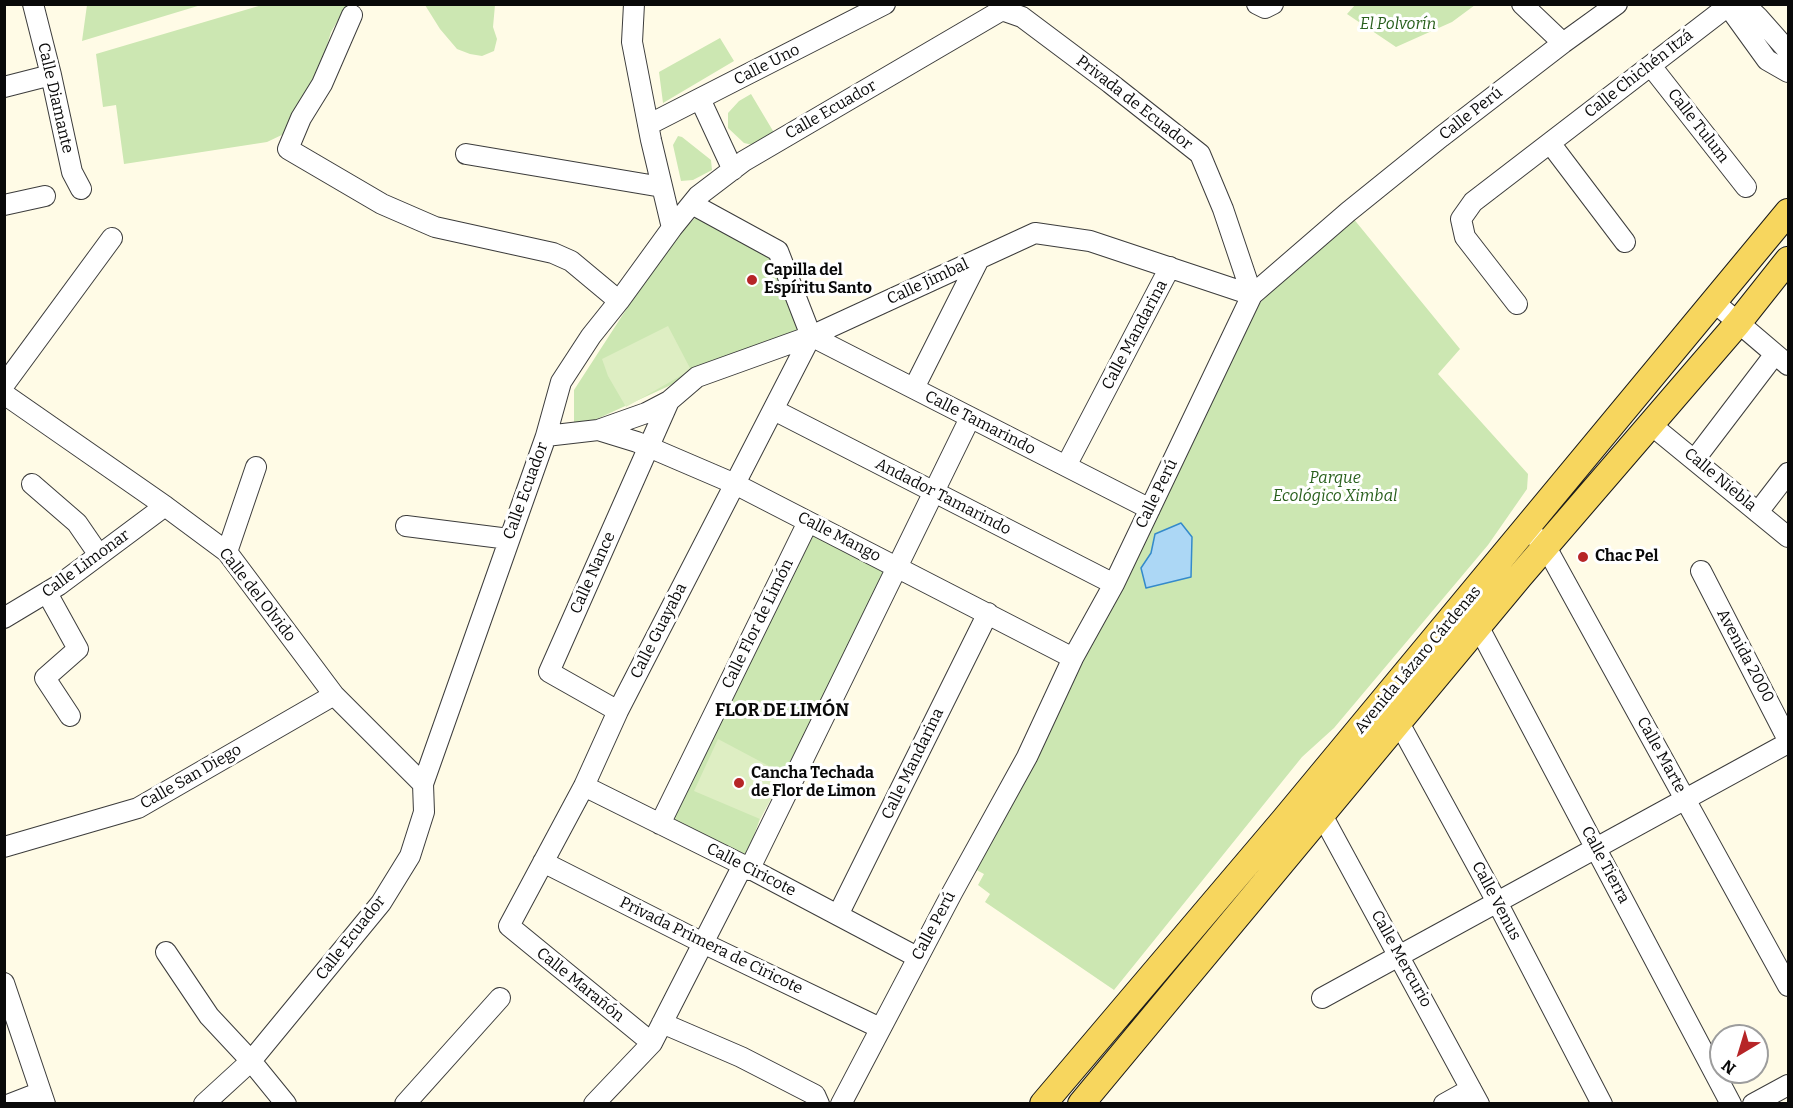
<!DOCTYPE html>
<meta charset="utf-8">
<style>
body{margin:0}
#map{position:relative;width:1793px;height:1108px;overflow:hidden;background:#fffbe6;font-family:Bitter,serif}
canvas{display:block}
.frame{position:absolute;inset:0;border:6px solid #090909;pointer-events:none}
.north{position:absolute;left:1709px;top:1024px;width:60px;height:60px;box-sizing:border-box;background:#fff;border:2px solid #9d9d9d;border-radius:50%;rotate:218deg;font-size:16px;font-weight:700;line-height:24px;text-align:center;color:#090909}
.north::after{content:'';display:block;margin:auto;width:21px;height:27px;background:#b62527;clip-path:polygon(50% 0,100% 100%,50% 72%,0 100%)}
</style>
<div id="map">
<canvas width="1793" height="1108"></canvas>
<div class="frame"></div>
<div class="north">N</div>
</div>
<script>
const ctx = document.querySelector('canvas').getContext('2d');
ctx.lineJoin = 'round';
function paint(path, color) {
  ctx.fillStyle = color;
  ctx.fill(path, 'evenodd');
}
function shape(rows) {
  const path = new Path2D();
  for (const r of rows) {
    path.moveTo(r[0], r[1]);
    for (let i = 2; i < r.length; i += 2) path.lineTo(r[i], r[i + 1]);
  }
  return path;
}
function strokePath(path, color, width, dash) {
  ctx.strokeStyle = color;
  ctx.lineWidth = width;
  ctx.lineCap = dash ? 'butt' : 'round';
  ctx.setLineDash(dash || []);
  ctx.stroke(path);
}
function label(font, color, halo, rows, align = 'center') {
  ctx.font = font + ' Bitter,serif';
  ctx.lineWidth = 6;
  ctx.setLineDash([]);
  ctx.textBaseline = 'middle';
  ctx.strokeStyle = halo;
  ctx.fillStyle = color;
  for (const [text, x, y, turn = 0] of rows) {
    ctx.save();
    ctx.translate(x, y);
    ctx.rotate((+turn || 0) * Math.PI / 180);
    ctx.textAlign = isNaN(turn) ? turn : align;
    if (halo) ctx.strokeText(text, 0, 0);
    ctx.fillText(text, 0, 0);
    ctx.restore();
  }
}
const green = shape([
 [87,5,87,4,201,5,82,41],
 [262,5,347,5,331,32,319,72,288,132,267,142,124,164,116,105,103,107,96,54],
 [425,5,495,5,493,27,497,39,494,51,482,56,470,54,457,49,440,29],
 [1355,5,1355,4,1475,5,1452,22,1396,47,1347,14],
 [720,38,734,61,663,103,659,72],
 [751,94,776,136,753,145,744,143,728,128,728,113,739,101],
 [678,136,682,137,711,160,712,170,693,180,681,181,673,145],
 [1348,212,1460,349,1438,374,1528,474,1527,489,1488,545,1334,728,1302,757,1114,990,985,902,990,894,978,885,984,874,967,865,1255,308],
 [698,215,772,256,807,335,720,365,671,385,586,424,574,422,574,390,668,245],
 [809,524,893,567,818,725,784,774,760,819,744,863,663,823]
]);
const pitch = shape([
 [668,326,691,370,626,407,608,376,602,359],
 [718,739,784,774,760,819,694,791]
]);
const water = shape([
 [1181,523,1192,537,1191,577,1146,588,1141,568,1151,553,1155,534,1181,523]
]);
const minor = shape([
 [33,4,51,75,72,172,81,189],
 [634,4,632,42,651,140,672,228],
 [1257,4,1265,8,1273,4],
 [1522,4,1563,43],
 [1744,4,1758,17,1788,51],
 [1728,6,1767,60,1788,72],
 [1002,10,1022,17,1110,83,1200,154,1223,209,1252,295],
 [352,15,322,84,301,118,288,149,382,204,435,227,553,253,571,261,619,301],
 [1651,66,1746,187],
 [4,87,51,75],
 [700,99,733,170],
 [648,125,885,4],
 [1550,143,1625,242],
 [466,154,662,187],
 [692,204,778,251,811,336],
 [4,205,45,196],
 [1714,302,1788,365],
 [1517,304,1465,237,1461,219,1473,202,1728,6,1739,4],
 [811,336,1150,509],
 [4,385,112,238],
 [914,388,979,259],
 [4,394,165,506,227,552,334,695,423,784],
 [774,410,1114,584],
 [1650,424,1788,537],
 [598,430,637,442,735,484,1073,658],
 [546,436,598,430,646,413,669,401,697,377,811,336,1035,233,1090,241,1252,295],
 [1695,459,1775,354],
 [1066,466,1170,267],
 [32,484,77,523,99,555],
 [1758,512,1788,473],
 [406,526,509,539],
 [1527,528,1546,547,1788,986],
 [227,552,256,467],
 [1701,571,1788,740],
 [47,593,78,649,45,678,70,716],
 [4,618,59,585,165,506],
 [1478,626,1731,1104],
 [618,711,549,672,669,401],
 [1389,715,1404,732,1497,902,1602,1104],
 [584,786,743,865,917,957],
 [1322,815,1479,1104],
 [660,824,808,522],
 [4,847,138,808,334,695],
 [543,862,703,943,880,1028],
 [749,870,970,418],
 [838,915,988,613],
 [166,952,209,1016,251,1061,286,1104],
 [4,983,45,1104],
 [1322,998,1788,743],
 [662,1023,741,1057,815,1095,819,1104],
 [652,1043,509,926,584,786,618,711,811,336],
 [10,1104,41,1092],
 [204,1104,251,1061,381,903,410,856,424,812,423,784,546,436,561,382,591,336,619,301,672,228,698,196,744,161,1002,10,1006,4],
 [405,1104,500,998],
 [594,1104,652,1043,743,865],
 [841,1104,952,893,1027,757,1073,658,1114,584,1252,295,1348,212,1441,137,1563,43,1617,4],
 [1444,1104,1471,1089],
 [1753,1104,1788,1085]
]);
const major = shape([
 [1043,1104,1284,820,1788,212],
 [1081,1104,1520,576,1738,323,1788,260]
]);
const markers = [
 [752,280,6,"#b62527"],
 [1583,557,6,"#b62527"],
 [739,783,6,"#b62527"]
];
const parkNames = [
 ["El Polvorín",1398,25],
 ["Parque",1335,479],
 ["Ecológico Ximbal",1335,497]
];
const streetNames = [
 ["Calle Uno",767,65,-27],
 ["Calle Chichén Itzá",1639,74,-38],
 ["Calle Diamante",55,98,77],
 ["Privada de Ecuador",1134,103,38],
 ["Calle Ecuador",831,110,-30],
 ["Calle Perú",1471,114,-38],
 ["Calle Tulum",1698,126,52],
 ["Calle Jimbal",928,282,-25],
 ["Calle Mandarina",1135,335,-62],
 ["Calle Tamarindo",980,423,27],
 ["Calle Niebla",1720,480,40],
 ["Calle Ecuador",526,491,-70],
 ["Calle Perú",1157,494,-64],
 ["Andador Tamarindo",943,497,27],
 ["Calle Mango",839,537,27],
 ["Calle Limonar",86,564,-36],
 ["Calle Nance",593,573,-66],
 ["Calle del Olvido",257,595,52],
 ["Calle Flor de Limón",758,624,-64],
 ["Calle Guayaba",659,631,-63],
 ["Avenida 2000",1745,656,62],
 ["Avenida Lázaro Cárdenas",1418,660,-50],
 ["Calle Marte",1661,755,61],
 ["Calle Mandarina",913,764,-64],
 ["Calle San Diego",191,777,-30],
 ["Calle Tierra",1605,865,62],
 ["Calle Ciricote",751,870,27],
 ["Calle Venus",1496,901,62],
 ["Calle Perú",934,926,-62],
 ["Calle Ecuador",351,938,-52],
 ["Privada Primera de Ciricote",711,946,26],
 ["Calle Mercurio",1401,959,61],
 ["Calle Marañón",580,985,39]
];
const poiNames = [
 ["Capilla del",764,271],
 ["Espíritu Santo",764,289],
 ["Chac Pel",1595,557],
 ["Cancha Techada",751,774],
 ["de Flor de Limon",751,792]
];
const neighbourhoodNames = [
 ["FLOR DE LIMÓN",782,711]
];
paint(green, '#cce7b2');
paint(pitch, '#deeec3');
paint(water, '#acd7f5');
strokePath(water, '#348acb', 1.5);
strokePath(minor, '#3c3c3c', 22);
strokePath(major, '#1a1a1a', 28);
strokePath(minor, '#fff', 20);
strokePath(major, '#f7d65e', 26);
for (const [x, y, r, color] of markers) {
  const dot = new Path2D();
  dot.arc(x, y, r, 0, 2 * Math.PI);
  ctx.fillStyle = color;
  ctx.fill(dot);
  strokePath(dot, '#fff', 2);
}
label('italic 16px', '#285f1c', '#fff', parkNames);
label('16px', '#090909', '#fff', streetNames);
label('bold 16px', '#090909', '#fff', poiNames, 'left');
label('bold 18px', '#090909', '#fff', neighbourhoodNames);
</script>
